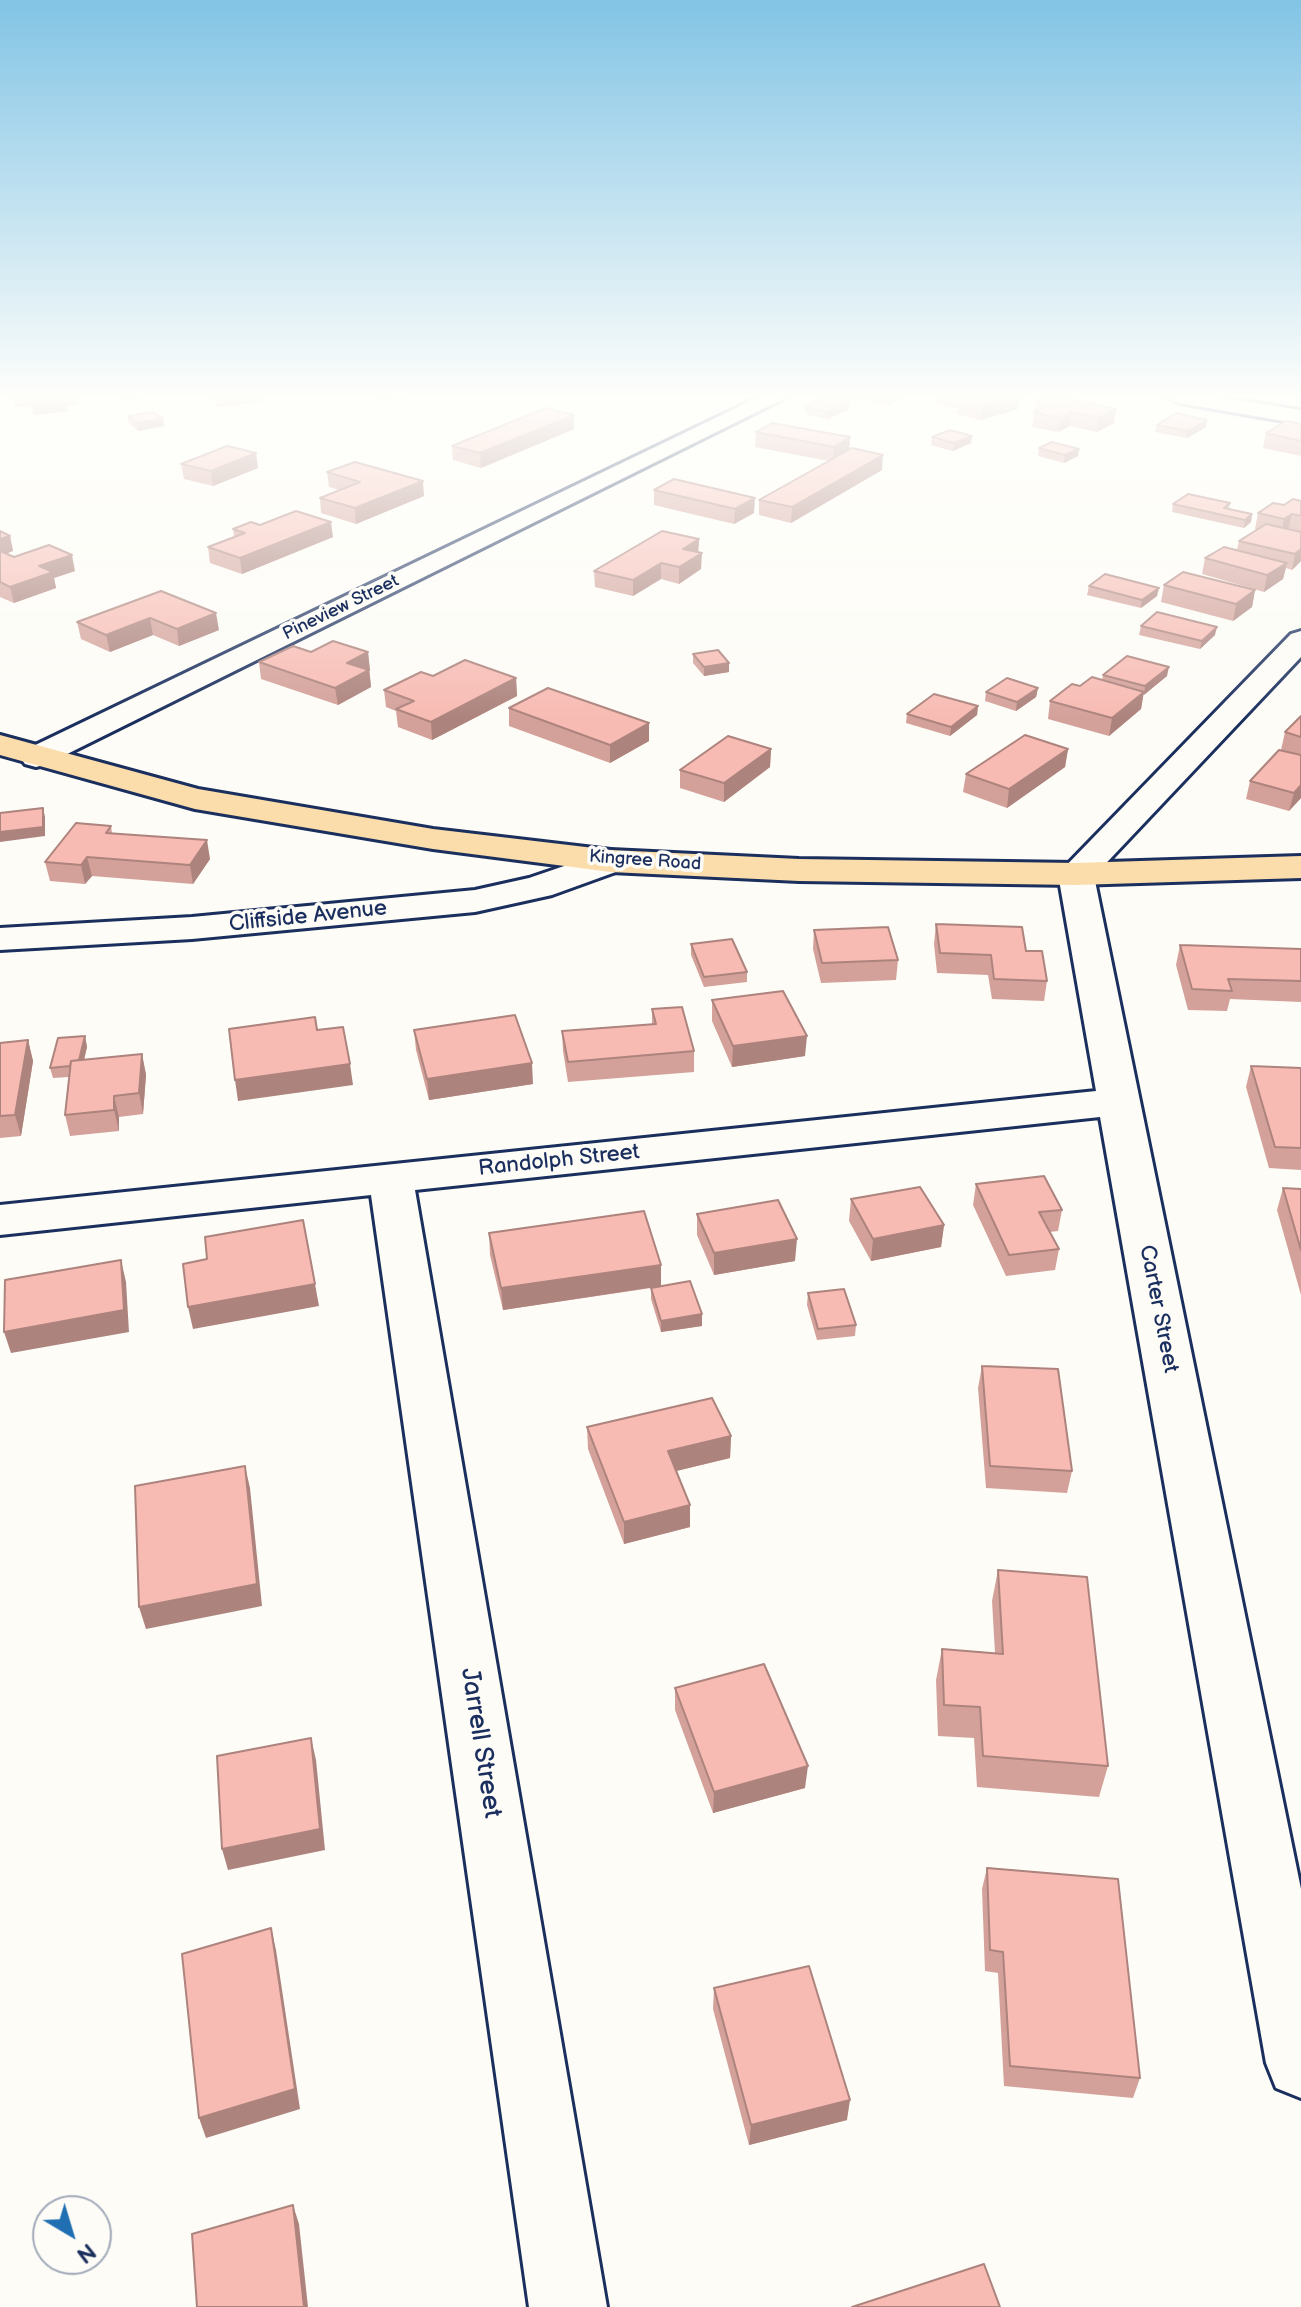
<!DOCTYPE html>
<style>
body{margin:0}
#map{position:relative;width:1301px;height:2307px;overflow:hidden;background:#fdfcf7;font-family:"Balsamiq Sans",sans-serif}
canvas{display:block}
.north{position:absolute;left:32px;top:2195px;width:80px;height:80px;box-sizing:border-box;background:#fdfcf7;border:2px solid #a3aaba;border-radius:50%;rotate:142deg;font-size:22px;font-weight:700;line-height:32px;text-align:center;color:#1b2f5e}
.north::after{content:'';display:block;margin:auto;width:28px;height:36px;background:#1f6fb2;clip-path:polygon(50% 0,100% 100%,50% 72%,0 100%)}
</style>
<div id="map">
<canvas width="1301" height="2307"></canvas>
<div class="north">N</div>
</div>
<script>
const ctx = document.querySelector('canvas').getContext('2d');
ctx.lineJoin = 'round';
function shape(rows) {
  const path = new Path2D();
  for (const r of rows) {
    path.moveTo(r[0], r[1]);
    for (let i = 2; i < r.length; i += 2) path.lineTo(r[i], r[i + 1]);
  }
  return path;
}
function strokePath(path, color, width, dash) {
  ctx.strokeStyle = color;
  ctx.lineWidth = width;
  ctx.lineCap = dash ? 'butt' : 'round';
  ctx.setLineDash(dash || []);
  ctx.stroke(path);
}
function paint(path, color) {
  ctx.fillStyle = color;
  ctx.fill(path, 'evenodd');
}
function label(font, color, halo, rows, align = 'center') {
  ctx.font = font + ' "Balsamiq Sans",sans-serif';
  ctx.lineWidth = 7;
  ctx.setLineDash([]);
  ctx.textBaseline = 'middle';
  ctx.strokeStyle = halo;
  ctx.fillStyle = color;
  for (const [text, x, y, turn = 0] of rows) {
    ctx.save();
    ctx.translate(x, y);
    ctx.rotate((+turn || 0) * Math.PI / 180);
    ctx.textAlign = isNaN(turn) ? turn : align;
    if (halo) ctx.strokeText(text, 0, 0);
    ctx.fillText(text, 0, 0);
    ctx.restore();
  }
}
const street = shape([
 [759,397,787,397,47,764,36,767,25,764,20,757,25,750,759,397],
 [1168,397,1218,397,1301,410,1301,424,1179,403,1168,397],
 [1301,631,1301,657,1094,876,1301,1889,1301,2098,1276,2088,1266,2063,1100,1117,415,1190,607,2307,529,2307,371,1195,0,1235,0,1205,1096,1091,1058,874,1291,634,1301,631],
 [611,850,624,853,629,861,624,869,552,895,475,912,192,939,0,950,0,928,192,917,475,890,529,878,611,850]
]);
const primary = shape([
 [0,735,198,789,433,829,611,850,799,859,1076,863,1301,856,1301,878,1076,885,799,881,611,872,433,849,195,809,0,755,0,735]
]);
const wall = shape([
 [12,397,76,397,78,404,67,406,68,411,34,415,29,406,16,407],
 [210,397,263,397,264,401,218,407,211,400],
 [373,397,407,397,408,398,377,400],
 [827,397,907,397,889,405,858,399,849,404,848,410,827,419,805,414,805,407],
 [938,397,1019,397,1018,409,981,420,956,414,957,408,937,404],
 [1036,402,1116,409,1114,423,1097,432,1070,426,1058,432,1032,427],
 [574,415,574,429,481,468,453,460,452,446],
 [128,416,164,426,138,431,129,423],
 [1301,424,1301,456,1263,448,1266,433],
 [1157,425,1206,427,1187,438,1155,432],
 [756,432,850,437,849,450,882,470,791,523,759,515,759,500,829,461,755,447],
 [932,437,971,443,953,451,931,445],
 [1039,448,1078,456,1064,463,1038,456],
 [181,464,258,468,213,486,184,479],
 [327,472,424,496,356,524,321,513,320,498,339,490,329,487],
 [654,490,754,513,734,524,654,505],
 [1301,501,1301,561,1292,570,1286,568,1283,579,1264,592,1202,574,1205,558,1237,550,1239,541,1257,529,1255,529,1258,513],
 [1230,503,1229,509,1252,514,1251,522,1244,528,1172,512,1173,504],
 [260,525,333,537,242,574,210,563,208,547,234,537,233,529],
 [0,531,10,536,13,551,7,553,14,557,75,571,54,578,56,588,14,603,0,597],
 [699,539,698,552,701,569,679,584,661,579,633,596,595,587,594,571],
 [1164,585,1255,590,1252,607,1233,621,1161,602],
 [1089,586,1157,596,1141,608,1087,595],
 [161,591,219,630,179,646,153,635,110,652,81,639,77,622],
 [1141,626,1215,635,1200,649,1139,635],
 [311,652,368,652,371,687,338,705,261,679,259,662],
 [693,654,729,672,704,676,693,663],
 [1103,675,1167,676,1143,695,1141,709,1109,736,1048,719,1050,701,1080,686,1102,680],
 [433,676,516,678,517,696,432,740,398,727,396,711,386,707,384,690],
 [1038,688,1036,697,1016,711,985,701,986,692],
 [978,706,977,715,950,736,906,723,907,714],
 [509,708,649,741,610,763,509,726],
 [1301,716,1301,798,1289,811,1246,799,1250,781,1281,750,1285,732],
 [771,749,770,767,724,802,680,788,680,770],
 [1068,749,1065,767,1007,808,963,792,966,774],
 [111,826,112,833,210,859,193,884,92,876,85,884,50,881,45,862],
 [936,924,1026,951,1047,981,1044,1001,992,999,988,975,937,973,934,944],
 [814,930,898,960,896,980,821,983,813,949],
 [691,944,747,972,747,982,704,987,691,955],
 [1180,945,1301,949,1301,1002,1230,999,1227,1011,1188,1010,1176,965],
 [712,1000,805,1056,732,1067,712,1021],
 [652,1009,694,1051,694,1072,568,1082,563,1051,562,1031,652,1024],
 [414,1030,533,1084,429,1100,416,1050],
 [85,1036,87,1047,84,1060,142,1054,146,1075,143,1114,119,1117,119,1131,70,1136,65,1115,69,1077,53,1078,50,1068],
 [28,1040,33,1061,21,1136,0,1138,0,1043],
 [1251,1066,1301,1068,1301,1170,1269,1168,1246,1087],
 [976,1184,1062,1210,1058,1231,1050,1232,1059,1249,1055,1270,1006,1276,973,1205],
 [1283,1188,1301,1189,1301,1295,1277,1210],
 [851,1199,944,1225,941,1247,871,1261,849,1221],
 [697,1214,795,1261,714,1275,697,1235],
 [489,1233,661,1286,702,1314,702,1326,661,1332,651,1299,651,1288,503,1310,490,1255],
 [808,1293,856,1325,855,1336,817,1340,807,1305],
 [982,1366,1072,1471,1067,1493,986,1488,978,1388],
 [587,1427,731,1436,730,1458,676,1471,690,1527,624,1544,588,1449],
 [998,1570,1108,1766,1099,1797,977,1787,974,1738,938,1736,936,1680,942,1649,995,1653,992,1601],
 [675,1688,805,1788,713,1813,675,1710],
 [987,1868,1140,2078,1133,2098,1004,2086,998,1973,985,1971,982,1889],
 [714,1988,847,2120,749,2145,713,2009]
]);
const shadedWall = shape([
 [14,397,27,397,29,406,16,407],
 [63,397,76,397,78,404,67,406,68,411,34,415,31,401],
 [120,397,146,397,121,400],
 [217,397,263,397,264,401,218,407],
 [848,397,858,397,858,399,849,404,848,410,827,419,827,412,848,403],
 [890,397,907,397,889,405],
 [1012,397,1019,397,1018,409,981,420,983,406],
 [1116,409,1114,423,1097,432,1099,418],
 [1072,412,1070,426,1058,432,1060,418],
 [574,415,574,429,481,468,480,453],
 [163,419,164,426,138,431,137,423],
 [1207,420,1206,427,1187,438,1188,431],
 [972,436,971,443,953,451,954,443],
 [850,437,849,452,833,462,834,447],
 [1079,449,1078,456,1064,463,1065,455],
 [256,453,258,468,213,486,211,471],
 [883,455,882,470,791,523,792,507],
 [423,481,424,496,356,524,355,508],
 [755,498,754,513,734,524,735,509],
 [1252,514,1251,522,1244,528,1245,520],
 [1292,514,1288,530,1281,535,1284,519],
 [331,522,333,537,242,574,240,558],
 [10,536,13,551,0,556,0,539],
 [699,539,698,555,683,549],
 [1301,549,1301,561,1292,570,1295,554],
 [702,553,701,569,679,584,679,567],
 [72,555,75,571,54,578,56,588,14,603,10,587,39,566],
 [661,563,661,579,633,596,633,580],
 [1287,563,1283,579,1264,592,1267,575],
 [1159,588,1157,596,1141,608,1142,600],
 [1255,590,1252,607,1233,621,1236,604],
 [216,613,219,630,179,646,177,629],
 [150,618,153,635,110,652,106,635],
 [1217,627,1215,635,1200,649,1202,641],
 [368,652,370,670,347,663],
 [729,663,729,672,704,676,704,667],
 [1169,667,1167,676,1144,695,1145,686],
 [369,670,371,687,338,705,335,688],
 [516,678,517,696,432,740,431,722],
 [1038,688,1036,697,1016,711,1017,702],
 [1144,692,1141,709,1109,736,1112,718],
 [978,706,977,715,950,736,951,727],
 [649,723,649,741,610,763,610,745],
 [771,749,770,767,724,802,724,783],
 [1068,749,1065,767,1007,808,1009,789],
 [1301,785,1301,798,1289,811,1294,793],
 [43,808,45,817,45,836,0,842,0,832],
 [207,840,210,859,193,884,190,865],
 [87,857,92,876,85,884,81,865],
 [85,1036,87,1047,80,1077,78,1066],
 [807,1036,805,1056,732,1067,733,1046],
 [28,1040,33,1061,21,1136,15,1115],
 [142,1054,146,1075,143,1114,139,1093],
 [532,1063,533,1084,429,1100,427,1079],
 [350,1064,353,1085,238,1101,235,1080],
 [114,1096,119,1117,119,1131,114,1110],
 [944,1225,941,1247,871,1261,873,1239],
 [797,1239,795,1261,714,1275,714,1253],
 [121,1260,126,1282,129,1332,11,1353,4,1332],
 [661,1265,661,1286,503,1310,501,1288],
 [315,1284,319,1306,193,1329,188,1307],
 [702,1314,702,1326,661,1332,661,1321],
 [731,1436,730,1458,668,1473,668,1451],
 [245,1466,250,1488,262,1606,146,1629,139,1607],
 [690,1505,690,1527,624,1544,624,1522],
 [311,1738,316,1760,325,1850,228,1870,222,1849],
 [808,1766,805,1788,713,1813,714,1792],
 [271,1928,276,1950,300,2109,206,2138,199,2118],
 [850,2100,847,2120,749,2145,751,2125],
 [293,2205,299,2224,308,2307,304,2307]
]);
const building = shape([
 [29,397,65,397,31,401,29,397],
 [827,397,849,402,827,412,805,407,827,397],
 [965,397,1012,397,983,406,958,400,965,397],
 [1046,397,1060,397,1116,409,1099,418,1072,412,1060,418,1034,412,1049,405,1036,402,1046,397],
 [546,408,574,415,480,453,452,446,546,408],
 [153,412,163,419,137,423,128,416,153,412],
 [1176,413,1207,420,1188,431,1157,425,1176,413],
 [1286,421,1301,424,1301,441,1266,433,1286,421],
 [772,423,850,437,834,447,756,432,772,423],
 [950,430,972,436,954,443,932,437,950,430],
 [1052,442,1079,449,1065,455,1039,448,1052,442],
 [227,446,256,453,211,471,181,464,227,446],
 [852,448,883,455,792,507,759,500,852,448],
 [355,462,423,481,355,508,320,498,360,482,327,472,355,462],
 [674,479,755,498,735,509,654,490,674,479],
 [1188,494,1230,503,1224,508,1252,514,1245,520,1173,504,1188,494],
 [1293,499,1301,501,1301,516,1292,514,1284,519,1258,513,1273,503,1284,505,1293,499],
 [296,511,331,522,240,558,208,547,245,533,233,529,251,522,260,525,296,511],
 [1266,524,1301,532,1301,549,1295,554,1239,541,1266,524],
 [0,531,10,536,0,539,0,531],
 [662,531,699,539,683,549,702,553,679,567,661,563,633,580,594,571,662,531],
 [49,545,72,555,39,566,53,572,10,587,0,582,0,551,14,557,49,545],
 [1224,547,1287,563,1267,575,1205,558,1224,547],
 [1183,572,1255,590,1236,604,1164,585,1183,572],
 [1105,574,1159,588,1142,600,1089,586,1105,574],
 [161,591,216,613,177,629,150,618,106,635,77,622,161,591],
 [1157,612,1217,627,1202,641,1141,626,1157,612],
 [333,641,368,652,347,663,369,670,335,688,259,662,293,646,311,652,333,641],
 [718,650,729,663,704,667,693,654,718,650],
 [1127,656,1169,667,1145,686,1103,675,1127,656],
 [465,660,516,678,431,722,396,709,414,701,384,690,421,672,433,676,465,660],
 [1092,677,1144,692,1112,718,1050,701,1072,684,1080,686,1092,677],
 [1007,678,1038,688,1017,702,986,692,1007,678],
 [548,688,649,723,610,745,509,708,548,688],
 [934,694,978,706,951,727,907,714,934,694],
 [1301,716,1301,737,1285,732,1301,716],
 [1025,735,1068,749,1009,789,966,774,1025,735],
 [728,736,771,749,724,783,680,770,728,736],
 [1279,750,1301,755,1301,785,1294,793,1250,781,1279,750],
 [43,808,43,827,0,832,0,813,43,808],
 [76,823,111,826,106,833,207,840,190,865,87,857,81,865,45,862,76,823],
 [936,924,1022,927,1026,951,1042,951,1047,981,994,979,991,955,940,953,936,924],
 [888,927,898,960,822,963,814,930,888,927],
 [732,939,747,972,704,977,691,944,732,939],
 [1180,945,1301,949,1301,981,1228,979,1232,991,1192,989,1180,945],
 [783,991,807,1036,733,1046,712,1000,783,991],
 [682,1007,694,1051,568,1062,562,1031,656,1024,652,1009,682,1007],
 [515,1015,532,1063,427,1079,414,1030,515,1015],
 [315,1017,317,1030,343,1027,350,1064,235,1080,229,1029,315,1017],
 [85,1036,79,1060,71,1061,70,1066,50,1068,58,1038,85,1036],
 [28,1040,15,1115,0,1116,0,1043,28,1040],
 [142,1054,139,1093,114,1096,114,1110,65,1115,71,1061,142,1054],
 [1251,1066,1301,1068,1301,1148,1275,1147,1251,1066],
 [1044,1176,1062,1210,1039,1212,1059,1249,1009,1255,976,1184,1044,1176],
 [920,1187,944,1225,873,1239,851,1199,920,1187],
 [1283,1188,1301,1189,1301,1250,1283,1188],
 [778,1200,797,1239,714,1253,697,1214,778,1200],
 [644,1211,661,1265,501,1288,489,1233,644,1211],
 [303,1220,315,1284,188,1307,183,1264,207,1259,205,1237,303,1220],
 [121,1260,124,1310,4,1332,5,1280,121,1260],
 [690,1281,702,1314,661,1321,651,1288,690,1281],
 [844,1289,856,1325,818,1329,808,1293,844,1289],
 [982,1366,1058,1369,1072,1471,990,1466,982,1366],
 [712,1398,731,1436,668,1451,690,1505,624,1522,587,1427,712,1398],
 [245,1466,257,1584,139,1607,135,1486,245,1466],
 [998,1570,1087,1577,1108,1766,983,1756,980,1707,944,1705,942,1649,1003,1654,998,1570],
 [764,1664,808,1766,714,1792,675,1688,764,1664],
 [311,1738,320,1829,222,1849,217,1756,311,1738],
 [987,1868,1118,1879,1140,2078,1010,2066,1003,1952,990,1950,987,1868],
 [271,1928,295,2089,199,2118,182,1954,271,1928],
 [809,1966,850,2100,751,2125,714,1988,809,1966],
 [293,2205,304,2307,197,2307,192,2234,293,2205],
 [984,2264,1000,2307,852,2307,984,2264]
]);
const farStreetnames = [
 ["Pineview Street",341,608,-26],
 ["Kingree Road",645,861,4]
];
const streetNames = [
 ["Cliffside Avenue",308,917,-6],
 ["Randolph Street",559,1161,-6],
 ["Carter Street",1158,1309,79]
];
const nearStreetnames = [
 ["Jarrell Street",480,1743,81]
];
strokePath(street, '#1b2f5e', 6);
strokePath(primary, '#1b2f5e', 6);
paint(street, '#fdfcf7');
paint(primary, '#faddab');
paint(wall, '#d4a19a');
paint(shadedWall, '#ad837d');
paint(building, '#f7bbb3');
strokePath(building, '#ad837d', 2);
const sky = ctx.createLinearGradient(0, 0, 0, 720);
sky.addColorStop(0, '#82c4e5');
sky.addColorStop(0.55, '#fefefb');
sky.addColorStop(1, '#fefefb00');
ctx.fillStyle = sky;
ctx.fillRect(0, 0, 1301, 720);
label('18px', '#1b2f5e', '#fdfcf7', farStreetnames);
label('22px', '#1b2f5e', '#fdfcf7', streetNames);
label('26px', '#1b2f5e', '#fdfcf7', nearStreetnames);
</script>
